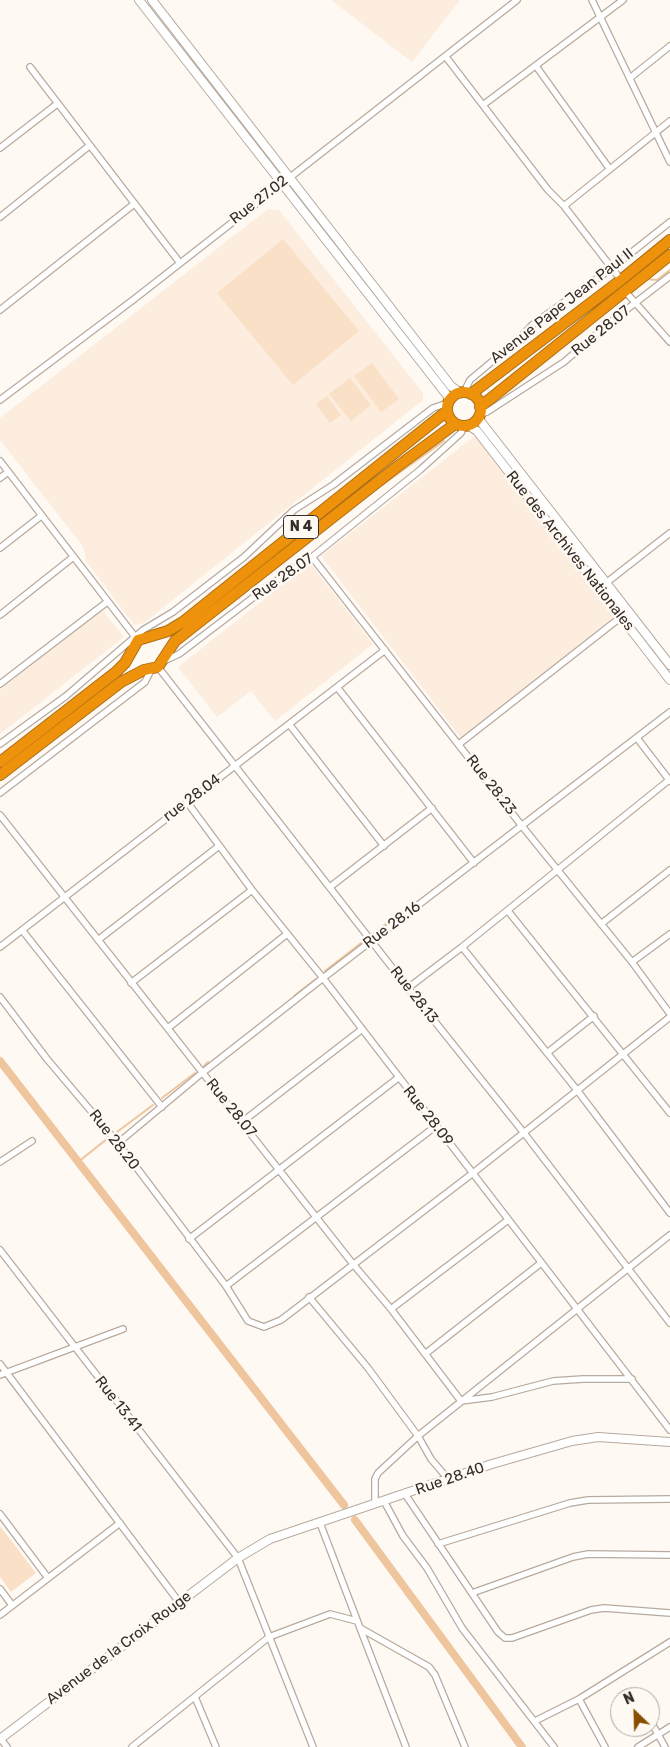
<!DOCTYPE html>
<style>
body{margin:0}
#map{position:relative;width:670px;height:1747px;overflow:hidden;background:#fff9f4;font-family:Rubik,sans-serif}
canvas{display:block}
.north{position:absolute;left:610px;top:1687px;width:50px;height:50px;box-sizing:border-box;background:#fff9f4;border:1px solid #aea8a3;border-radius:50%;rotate:336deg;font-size:14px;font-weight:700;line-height:20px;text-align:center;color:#342e2a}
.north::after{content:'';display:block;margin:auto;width:18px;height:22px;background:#875000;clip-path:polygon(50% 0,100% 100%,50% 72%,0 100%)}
</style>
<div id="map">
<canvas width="670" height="1747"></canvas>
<div class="north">N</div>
</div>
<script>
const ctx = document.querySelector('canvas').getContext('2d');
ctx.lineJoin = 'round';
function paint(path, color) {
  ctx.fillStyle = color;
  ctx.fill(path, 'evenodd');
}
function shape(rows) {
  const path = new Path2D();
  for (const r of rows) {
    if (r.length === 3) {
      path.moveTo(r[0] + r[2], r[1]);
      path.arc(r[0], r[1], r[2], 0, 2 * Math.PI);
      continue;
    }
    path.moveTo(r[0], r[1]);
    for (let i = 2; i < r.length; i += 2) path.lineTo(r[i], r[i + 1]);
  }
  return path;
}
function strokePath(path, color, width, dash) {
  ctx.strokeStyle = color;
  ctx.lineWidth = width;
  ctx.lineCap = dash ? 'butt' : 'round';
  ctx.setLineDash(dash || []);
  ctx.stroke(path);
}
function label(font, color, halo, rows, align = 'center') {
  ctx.font = font + ' Rubik,sans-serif';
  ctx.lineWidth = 5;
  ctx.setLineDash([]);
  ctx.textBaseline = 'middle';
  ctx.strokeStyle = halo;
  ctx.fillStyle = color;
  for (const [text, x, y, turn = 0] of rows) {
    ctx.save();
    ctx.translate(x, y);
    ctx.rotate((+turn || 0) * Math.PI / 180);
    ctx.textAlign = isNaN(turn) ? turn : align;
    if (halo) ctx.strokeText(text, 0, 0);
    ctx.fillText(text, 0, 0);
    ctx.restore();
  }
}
const built = shape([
 [331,0,460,0,412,62],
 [268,209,279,210,423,393,423,400,144,623,134,625,86,561,84,548,0,440,0,418],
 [476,435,616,615,461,738,321,556],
 [310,563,373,644,275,721,251,691,217,717,178,667],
 [102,609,124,637,0,734,0,690]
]);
const green = shape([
 [283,239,359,331,293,385,217,293],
 [372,363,399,399,381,412,354,376],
 [350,378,371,405,351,421,329,394],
 [327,396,341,415,330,423,316,404],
 [0,1526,36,1573,11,1592,0,1577]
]);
const stream = shape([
 [646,279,657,280,670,270],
 [382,485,444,441],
 [374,933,391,920],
 [325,971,365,940],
 [294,996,316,979],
 [204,1066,208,1062],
 [162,1098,195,1073],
 [117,1132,153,1105],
 [78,1162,107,1139]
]);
const canal = shape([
 [0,1061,344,1505],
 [355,1520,522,1747]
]);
const street = shape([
 [592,0,670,162],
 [446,57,548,190,564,206,621,280],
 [536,66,609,168],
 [30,67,180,263],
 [630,78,670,46],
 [483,105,623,0],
 [0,148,57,104],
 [564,206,670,121],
 [0,217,89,146],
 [624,290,670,342],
 [0,310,134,204],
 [464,392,470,380,520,338,532,325,612,268,670,222],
 [0,400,133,300,517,0],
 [480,414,487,412,564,362,613,320,670,276],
 [0,461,136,638],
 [0,478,8,472],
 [0,548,41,516],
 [312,557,522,826,632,962,670,1014],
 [606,583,670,533],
 [0,615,72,558],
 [164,661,179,654,267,587,312,557,420,470,461,433,464,426],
 [158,667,408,988,524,1133,670,1323],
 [0,684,107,602],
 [337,687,474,863],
 [289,724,384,846],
 [637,738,670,781],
 [0,744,66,696,143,630,173,612,244,557,294,510,333,485,433,408,448,403],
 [459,744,621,617],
 [0,793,145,682,151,670],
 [187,802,252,890,323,978,670,1430],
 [0,815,353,1264,391,1309,461,1401,492,1397,553,1381,583,1379,632,1379],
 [330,887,432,808],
 [508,911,670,1113],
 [601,924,670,870],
 [22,930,162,1107],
 [98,940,219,846],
 [0,947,385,650],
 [462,947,577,1090,670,1213],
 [632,962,670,934],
 [131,983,252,890],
 [408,988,462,947,669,780],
 [0,997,47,1059,118,1143,226,1286,248,1321,264,1327,281,1320,473,1173,670,1017],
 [168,1028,287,934],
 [547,1053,594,1016],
 [242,1122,361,1030],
 [118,1143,202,1073,323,978,670,712],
 [0,1162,32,1141],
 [189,1239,398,1078],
 [0,1250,238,1558,313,1747],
 [226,1286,436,1126],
 [309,1297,368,1368,418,1436,431,1459,448,1479],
 [391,1309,508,1220],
 [425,1354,541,1263],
 [0,1364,179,1602],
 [0,1375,123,1329],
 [405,1494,498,1632,505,1638,512,1638,591,1610,604,1608,670,1613],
 [384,1501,403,1536,427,1568,462,1628,554,1747],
 [375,1504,375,1479,378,1473,418,1436,670,1235],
 [0,1514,48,1578],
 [320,1523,360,1628,429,1667,435,1675,465,1747],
 [438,1544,570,1503,588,1500,670,1499],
 [0,1589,12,1605],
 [472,1593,573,1557,588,1554,670,1555],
 [0,1615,120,1523],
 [360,1628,406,1747],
 [195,1697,216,1747],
 [579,1699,605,1747],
 [650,1720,665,1747],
 [535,1721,579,1699,670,1642],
 [0,1738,7,1747],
 [132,1747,269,1637,330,1614,357,1621],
 [638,1747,670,1727]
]);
const secondary = shape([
 [139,0,450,399],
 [152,0,451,386,460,393],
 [478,418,670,665],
 [468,425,477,431,670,680],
 [0,1739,238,1558,270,1539,492,1464,572,1441,598,1437,670,1442]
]);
const highway = shape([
 [464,409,17],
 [471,394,621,280,670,240],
 [480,407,670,255],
 [0,762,116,672,125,663,138,640,168,631,183,622,447,411],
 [0,775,121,682,144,670,158,667,175,641,398,466,455,424]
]);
const shields = [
 [301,527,35]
];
const shieldNames = [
 ["N 4",301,527]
];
const streetNames = [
 ["Rue 27.02",259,200,-38],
 ["Avenue Pape Jean Paul II",562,306,-38],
 ["Rue 28.07",601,331,-39],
 ["Rue des Archives Nationales",570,551,52],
 ["Rue 28.07",283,577,-35],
 ["Rue 28.23",491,785,52],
 ["rue 28.04",192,798,-37],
 ["Rue 28.16",392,925,-37],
 ["Rue 28.13",414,995,52],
 ["Rue 28.07",231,1108,51],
 ["Rue 28.09",428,1116,52],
 ["Rue 28.20",114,1140,52],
 ["Rue 13.41",118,1404,52],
 ["Rue 28.40",450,1479,-19],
 ["Avenue de la Croix Rouge",119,1648,-37]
];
paint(built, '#fdedde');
paint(green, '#f9e0c7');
strokePath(stream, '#eec59c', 2);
strokePath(canal, '#eec59c', 8);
strokePath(street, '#b7aa9e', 8);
strokePath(secondary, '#b7aa9e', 10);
strokePath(highway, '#ad6f16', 12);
strokePath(street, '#fff', 5.5);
strokePath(secondary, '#fff', 8);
strokePath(highway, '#ee920b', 10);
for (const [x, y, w] of shields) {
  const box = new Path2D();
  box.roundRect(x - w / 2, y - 11.5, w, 23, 4);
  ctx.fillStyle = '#fff9f4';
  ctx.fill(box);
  strokePath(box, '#342e2a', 1);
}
label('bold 14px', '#342e2a', null, shieldNames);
label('15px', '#342e2a', '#fff9f4', streetNames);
</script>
